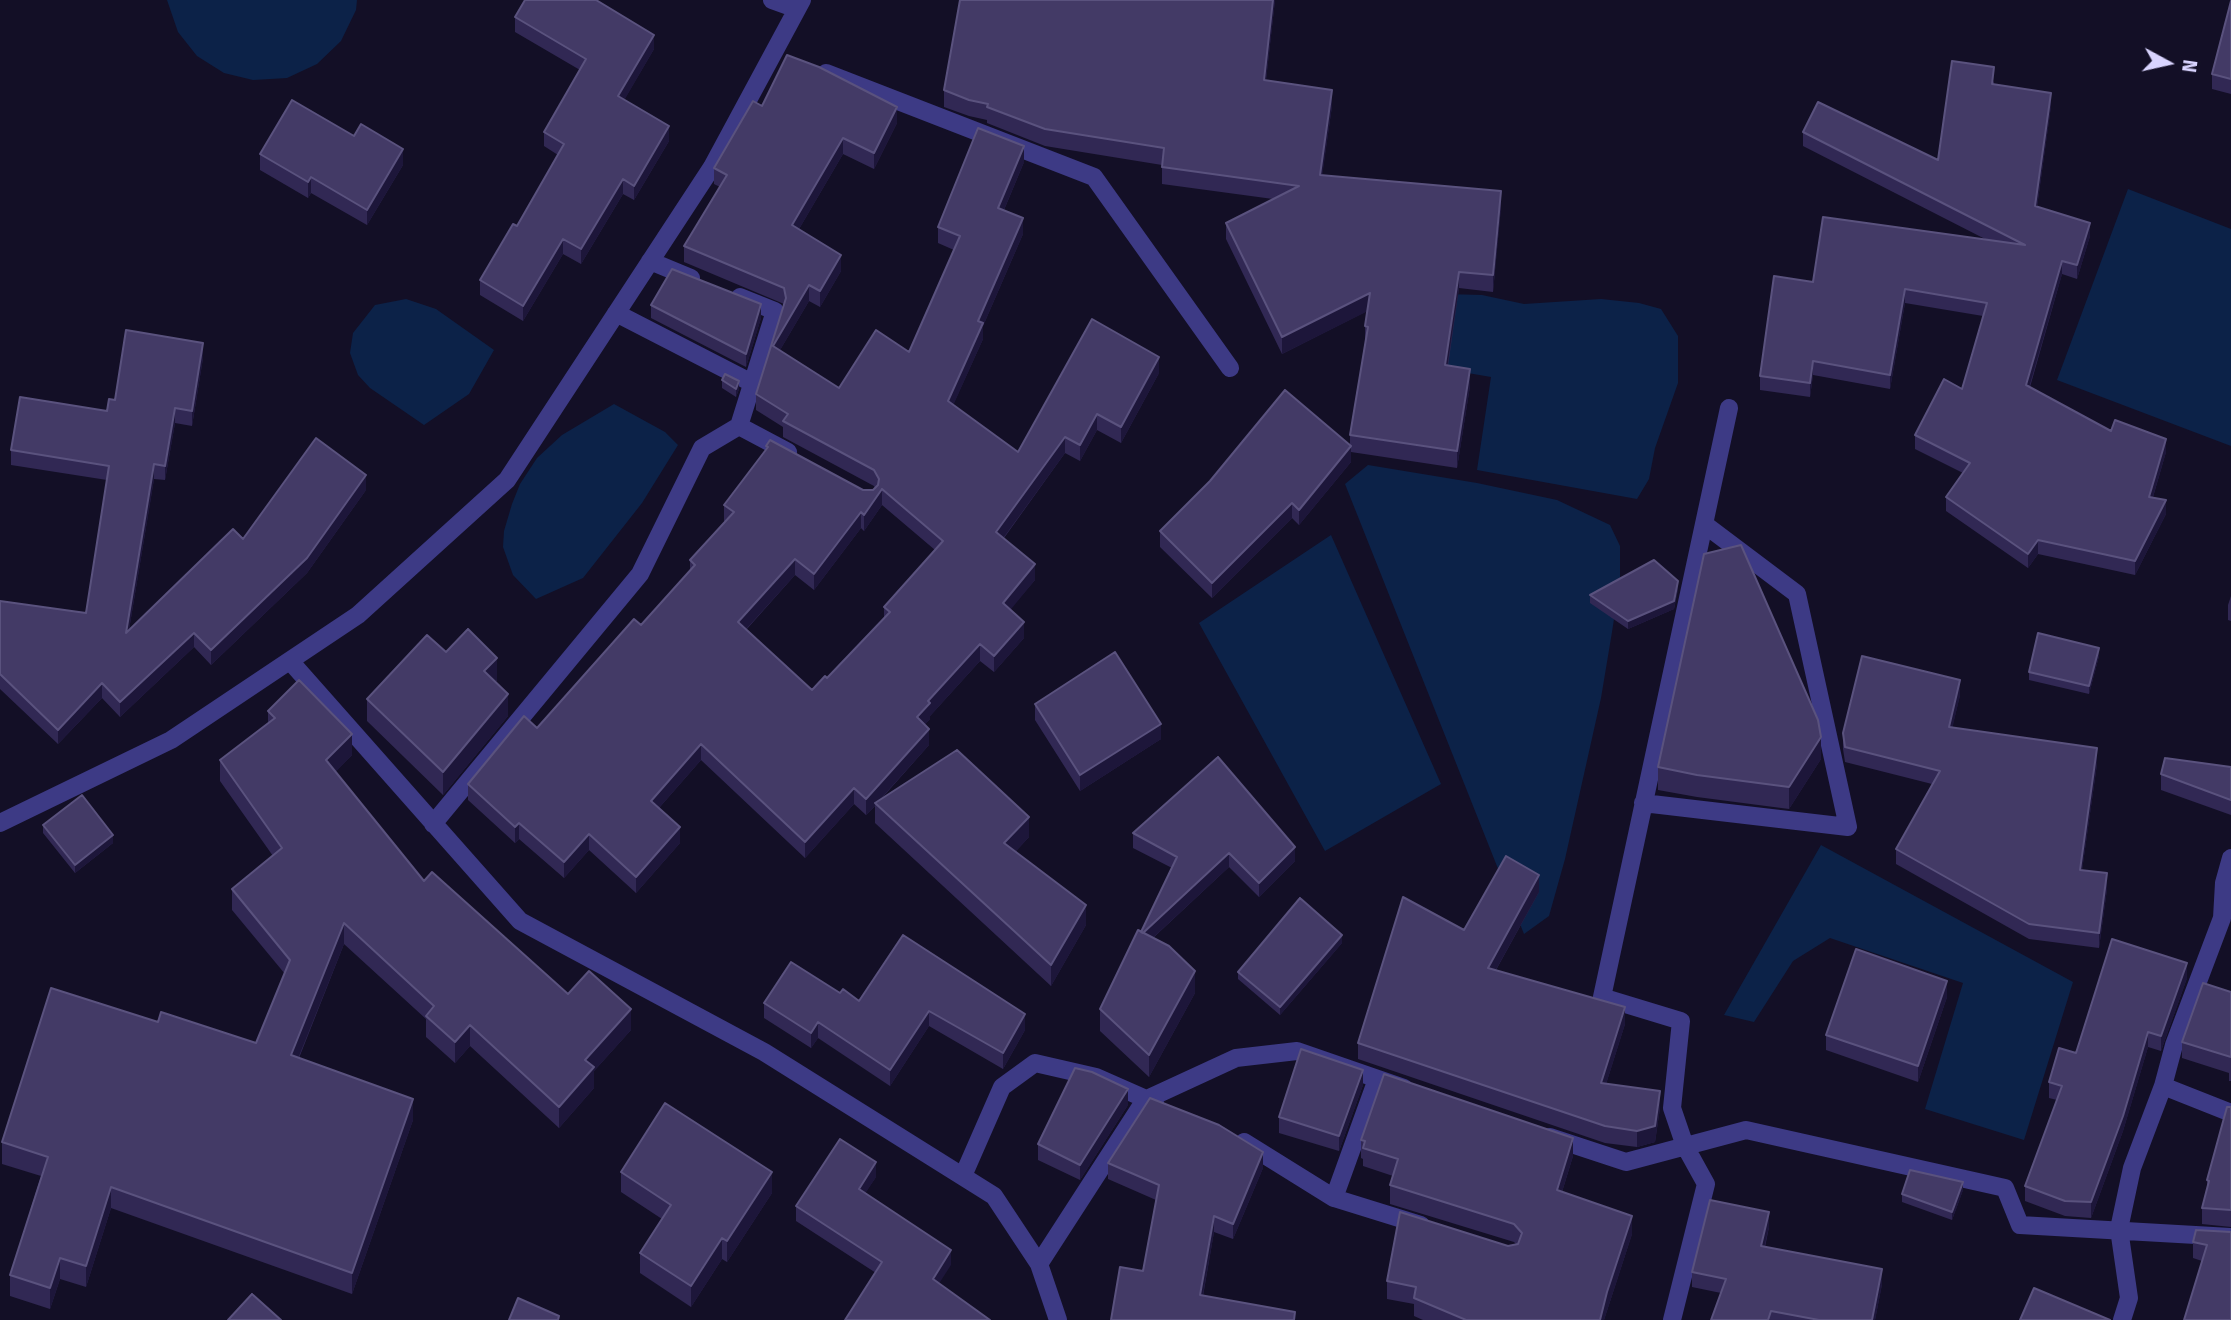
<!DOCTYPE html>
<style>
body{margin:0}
#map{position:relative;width:2231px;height:1320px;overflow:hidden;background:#130f26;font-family:"Fira Sans",sans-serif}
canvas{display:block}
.north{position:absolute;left:2133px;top:28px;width:70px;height:70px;-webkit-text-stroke:5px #130f26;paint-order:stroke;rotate:98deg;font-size:19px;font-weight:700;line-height:28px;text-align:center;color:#d9d4ff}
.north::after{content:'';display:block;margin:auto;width:24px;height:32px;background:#d9d4ff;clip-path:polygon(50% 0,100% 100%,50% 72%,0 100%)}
</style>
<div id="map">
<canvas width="2231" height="1320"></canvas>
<div class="north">N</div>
</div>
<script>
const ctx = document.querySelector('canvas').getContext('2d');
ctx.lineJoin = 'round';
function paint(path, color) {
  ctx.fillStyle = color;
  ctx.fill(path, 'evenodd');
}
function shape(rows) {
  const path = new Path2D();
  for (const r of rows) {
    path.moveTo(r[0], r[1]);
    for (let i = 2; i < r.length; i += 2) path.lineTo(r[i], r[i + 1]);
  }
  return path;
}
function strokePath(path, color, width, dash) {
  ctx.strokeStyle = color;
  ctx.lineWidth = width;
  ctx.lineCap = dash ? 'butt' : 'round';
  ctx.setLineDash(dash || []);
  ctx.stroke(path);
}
const water = shape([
 [167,0,357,0,356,10,341,41,317,64,287,78,253,80,224,73,197,56,178,32],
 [2128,189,2231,229,2231,446,2057,380],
 [1445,294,1482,295,1524,304,1601,299,1639,303,1661,309,1678,336,1678,383,1655,448,1649,479,1637,499,1477,470,1491,377,1375,357],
 [406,299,436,309,494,350,469,394,424,425,370,388,358,375,350,353,353,333,375,305],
 [614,404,665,432,678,445,642,503,583,578,536,599,513,575,503,547,504,531,512,504,520,484,537,458,562,435],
 [1368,465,1477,483,1557,500,1610,525,1620,546,1620,580,1612,632,1601,698,1565,859,1549,916,1524,934,1345,484],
 [1331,535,1441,784,1325,851,1199,623],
 [1821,845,2073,982,2024,1140,1925,1109,1963,983,1830,938,1793,961,1754,1022,1724,1015]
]);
const minor = shape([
 [772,0,797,9],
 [826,73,1094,177,1230,368],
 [650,261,691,278],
 [616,313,752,383],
 [739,426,775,311,740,297],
 [290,661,520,921,764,1052,994,1196,1039,1264,1058,1320],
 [1643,803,1848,827,1797,594,1704,524],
 [0,823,171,740,358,615,507,480,712,167,802,0],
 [433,824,640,574,702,448,739,426,788,452],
 [2163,1086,2231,1113],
 [1550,1137,1626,1162,1746,1130,2005,1188,2020,1225,2231,1237],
 [1244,1142,1334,1198,1421,1225],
 [963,1176,1002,1087,1035,1063,1096,1077,1155,1103],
 [1334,1198,1377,1079],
 [1039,1264,1145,1100,1236,1058,1297,1051,1404,1088],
 [1672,1320,1706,1184,1685,1146,1672,1108,1681,1021,1602,997,1729,408],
 [2122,1320,2129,1298,2119,1229,2132,1168,2163,1086,2174,1045,2222,918,2224,883,2231,858]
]);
const wall = shape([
 [1275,0,1266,80,1332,106,1322,175,1501,207,1493,292,1459,288,1448,366,1470,386,1457,468,1351,452,1351,462,1299,525,1292,518,1212,598,1160,547,1160,531,1350,445,1350,435,1365,343,1365,326,1367,311,1282,354,1226,239,1226,223,1273,199,1162,184,1162,165,1045,146,987,123,987,120,969,116,944,107,944,90],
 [2231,1,2231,94,2212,89,2212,74],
 [515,17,654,49,624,100,669,141,634,200,623,194,581,264,563,254,523,321,480,295,480,280,517,226,558,155,544,146,544,132,580,70,515,32],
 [1994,81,1994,85,2051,106,2037,207,2090,236,2077,279,2062,274,2030,387,2111,431,2166,452,2153,497,2166,514,2135,575,2038,554,2028,568,1946,511,1946,497,1963,473,1915,449,1915,435,1962,389,1983,316,1905,303,1890,389,1813,375,1810,397,1760,390,1760,376,1813,282,1987,240,1803,146,1803,132,1938,160],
 [762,106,897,123,874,169,843,154,799,229,841,271,820,307,809,301,780,350,839,388,909,352,954,250,938,243,938,227,1024,162,1004,210,1023,234,983,326,983,339,953,405,1018,452,1159,373,1121,443,1097,430,1080,461,1065,453,1004,538,1035,580,1010,609,1024,638,994,672,980,661,930,716,930,719,925,724,929,745,882,798,1029,837,1016,851,1086,925,1051,986,875,823,875,806,866,815,854,804,805,858,701,760,659,808,680,843,636,893,589,850,564,878,519,839,515,843,468,800,468,784,537,728,641,625,690,571,690,560,725,521,724,521,724,505,766,450,766,446,863,490,873,490,875,488,874,486,783,437,783,427,756,410,756,394,784,304,684,262,684,246,720,187,714,184,714,168],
 [882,505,935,550,884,607,884,618,827,678,812,690,746,630,795,575,814,590,861,528,864,531],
 [354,136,403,165,367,225,311,193,308,198,260,170,260,154],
 [651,305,761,318,746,367,651,318],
 [203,358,192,426,175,423,165,480,154,479,129,630,243,539,366,490,307,573,211,665,194,647,120,717,102,698,58,744,0,689,0,601,86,613,107,480,11,465,11,450,107,411,115,400],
 [722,380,739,389,736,397,722,388],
 [1678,589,1674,609,1628,629,1590,603,1590,595],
 [2231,596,2231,621,2228,620,2228,605],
 [446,652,497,680,496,682,508,716,443,795,367,721,367,699],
 [2099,656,2089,694,2029,680,2029,672],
 [1960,695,1952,728,2097,764,2082,870,2107,889,2099,948,2029,939,1896,864,1896,849,1932,784,1845,762,1843,749,1843,733],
 [1035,704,1161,739,1080,791,1035,720],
 [268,711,352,755,335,772,424,881,568,994,631,1030,594,1071,594,1088,559,1128,470,1046,455,1063,426,1037,426,1019,344,944,299,1058,413,1120,352,1294,111,1208,86,1287,60,1279,50,1309,10,1296,10,1275,41,1176,2,1164,2,1142,158,1022,256,1043,285,974,232,910,232,889,273,856,220,781,220,760,268,723],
 [1821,759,1789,809,1697,797,1658,790,1658,767],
 [2231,767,2231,815,2161,790,2161,774],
 [43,825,113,843,75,873,43,833],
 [1133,833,1295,861,1259,897,1229,867,1153,938,1195,993,1149,1077,1100,1031,1100,1009,1141,931,1172,868,1133,848],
 [1539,892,1496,970,1625,1024,1606,1084,1660,1108,1655,1142,1637,1147,1605,1143,1358,1059,1358,1043,1464,930],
 [903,935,1025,1030,1003,1069,929,1026,890,1086,818,1038,811,1048,764,1018,764,1003,840,993,859,1001],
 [1342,943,1280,1015,1238,979,1238,972],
 [2187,978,2161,1051,2148,1047,2123,1131,2091,1218,2065,1216,2025,1201,2025,1186,2057,1100,2049,1098,2049,1082,2076,1053],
 [2231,992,2231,1081,2229,1081,2229,1073,2182,1058,2182,1042],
 [1947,997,1918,1082,1826,1050,1826,1035],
 [1363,1085,1339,1151,1279,1133,1279,1117],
 [1128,1105,1080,1180,1038,1160,1038,1144],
 [2231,1107,2231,1227,2202,1224,2202,1208,2207,1190,2207,1180],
 [1361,1140,1573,1156,1562,1192,1632,1234,1604,1320,1423,1320,1414,1316,1414,1304,1387,1299,1387,1281,1516,1244,1514,1242,1390,1204,1390,1185,1393,1176,1363,1166,1363,1159,1361,1158],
 [1108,1163,1263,1168,1233,1239,1214,1232,1203,1296,1295,1320,1111,1320,1143,1271,1156,1200,1108,1179],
 [621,1172,772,1193,727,1262,722,1259,691,1307,640,1273,640,1253,662,1219,621,1192],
 [876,1177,865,1193,951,1265,876,1273,796,1221,796,1206],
 [1963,1190,1952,1220,1902,1202,1902,1194],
 [1769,1227,1765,1247,1882,1284,1875,1320,1711,1320,1721,1293,1692,1287,1692,1272],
 [2231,1232,2202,1261,2193,1258,2193,1242]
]);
const shadedWall = shape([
 [1273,0,1275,0,1264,97,1264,80],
 [654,35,654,49,618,111,618,96],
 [1332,90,1332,106,1320,192,1320,175],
 [2051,93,2051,106,2035,220,2035,206],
 [897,107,897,123,874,169,874,153],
 [669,126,669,141,634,200,634,186],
 [843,138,843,154,792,241,792,225],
 [1024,146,1024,162,998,224,998,208],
 [403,149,403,165,367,225,367,210],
 [311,177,311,193,308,198,308,182],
 [623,179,623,194,581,264,581,249],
 [1501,191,1501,207,1493,292,1493,275],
 [1023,218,1023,234,983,326,983,339,948,417,948,401,978,321],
 [2090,223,2090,236,2077,279,2077,265],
 [563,239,563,254,523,321,523,306],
 [841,255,841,271,820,307,820,291],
 [2062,261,2062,274,2026,398,2026,385],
 [1459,272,1459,288,1445,382,1445,365],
 [809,285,809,301,773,362,773,346],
 [1905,289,1905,303,1890,389,1890,375],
 [1370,293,1370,310,1282,354,1282,337],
 [761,304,761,318,746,367,746,354],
 [203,343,203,358,192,426,192,411],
 [1159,357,1159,373,1121,443,1121,427],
 [1813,361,1813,375,1810,397,1810,383],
 [1470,369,1470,386,1457,468,1457,451],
 [739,381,739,389,736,397,736,389],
 [175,408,175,423,165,480,165,466],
 [1097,414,1097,430,1080,461,1080,445],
 [1065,437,1065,453,996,548,996,532],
 [2166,439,2166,452,2149,510,2149,497],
 [1351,446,1351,462,1299,525,1299,510],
 [154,464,154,479,126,648,126,633],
 [366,475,366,490,307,573,211,665,211,650],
 [882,489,882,505,864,531,864,515],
 [2166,500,2166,514,2135,575,2135,561],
 [1292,503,1292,518,1212,598,1212,583],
 [861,512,861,528,814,590,814,574],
 [2038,540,2038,554,2028,568,2028,554],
 [795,559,795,575,738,638,738,622],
 [1035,564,1035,580,1003,619,1003,603],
 [1678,581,1678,589,1674,609,1628,629,1628,621],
 [1024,622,1024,638,994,672,994,656],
 [194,633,194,647,120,717,120,702],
 [980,644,980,661,930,716,930,719,917,733,917,717,928,701],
 [2099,648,2099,656,2089,694,2089,686],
 [497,658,497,680,484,693,484,671],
 [1960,680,1960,695,1949,743,1949,727],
 [102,683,102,698,58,744,58,730],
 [508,694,508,716,443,795,443,772],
 [1161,724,1161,739,1080,791,1080,775],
 [929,729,929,745,876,804,875,803,875,806,866,815,866,799],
 [352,734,352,755,326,782,326,760],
 [1821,737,1821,759,1789,809,1789,787],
 [701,744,701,760,651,817,651,801],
 [2097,748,2097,764,2080,885,2080,870],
 [854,788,854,804,805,858,805,842],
 [1029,817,1029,837,1004,864,1004,843],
 [519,823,519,839,515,843,515,827],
 [680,827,680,843,636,893,636,877],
 [589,834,589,850,564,878,564,862],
 [113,835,113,843,75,873,75,865],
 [1295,847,1295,861,1259,897,1259,883],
 [1229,853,1229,867,1143,947,1143,933],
 [2107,873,2107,889,2099,948,2099,933],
 [1539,875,1539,892,1488,984,1488,968],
 [1086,905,1086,925,1051,986,1051,965],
 [344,923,344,944,291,1076,291,1055],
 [1342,935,1342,943,1280,1015,1280,1007],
 [2187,963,2187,978,2161,1051,2161,1036],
 [1195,971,1195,993,1149,1077,1149,1055],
 [1947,981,1947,997,1918,1082,1918,1066],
 [1625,1007,1625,1024,1601,1100,1601,1083],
 [631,1009,631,1030,594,1071,594,1088,559,1128,559,1107,585,1060],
 [929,1011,929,1026,890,1086,890,1070],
 [1025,1014,1025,1030,1003,1069,1003,1053],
 [818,1022,818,1038,811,1048,811,1033],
 [470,1025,470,1046,455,1063,455,1042],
 [2148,1032,2148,1047,2123,1131,2091,1218,2091,1202],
 [1363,1070,1363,1085,1339,1151,1339,1136],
 [1128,1089,1128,1105,1080,1180,1080,1165],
 [1660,1091,1660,1108,1655,1142,1637,1147,1637,1131],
 [413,1099,413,1120,352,1294,352,1273],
 [1573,1138,1573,1156,1557,1208,1557,1190],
 [1263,1152,1263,1168,1233,1239,1233,1224],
 [876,1162,876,1177,859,1203,859,1189],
 [772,1172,772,1193,727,1262,727,1241],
 [1963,1182,1963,1190,1952,1220,1952,1212],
 [111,1187,111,1208,86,1287,86,1266],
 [1769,1212,1769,1227,1761,1261,1761,1246],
 [1214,1216,1214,1232,1200,1311,1200,1295],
 [1632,1216,1632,1234,1604,1320,1600,1320,1607,1292],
 [722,1238,722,1259,691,1307,691,1286],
 [951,1250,951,1265,933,1293,933,1279],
 [60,1258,60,1279,50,1309,50,1288],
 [1882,1269,1882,1284,1875,1320,1872,1320]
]);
const building = shape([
 [525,0,596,0,654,35,618,96,669,126,634,186,623,179,581,249,563,239,523,306,480,280,513,224,517,226,564,144,544,132,586,59,515,17,525,0],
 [960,0,1273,0,1264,80,1332,90,1320,175,1501,191,1493,275,1459,272,1445,365,1470,369,1457,451,1350,435,1368,327,1365,326,1370,293,1282,337,1226,223,1299,186,1162,167,1164,148,1045,129,987,107,988,104,969,100,944,90,960,0],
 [2231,1,2231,79,2212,74,2231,1],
 [787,55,819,67,897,107,874,153,843,138,792,225,841,255,820,291,809,285,773,346,839,388,876,330,909,352,960,236,938,227,978,128,1024,146,998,208,1023,218,978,321,983,323,948,401,1018,452,1092,319,1159,357,1121,427,1097,414,1080,445,1065,437,996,532,1035,564,1003,603,1024,622,994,656,980,644,928,701,930,703,917,717,929,729,866,799,854,788,805,842,701,744,651,801,680,827,636,877,589,834,564,862,519,823,515,827,468,784,524,716,537,728,634,619,641,625,695,565,690,560,734,512,724,505,768,447,766,446,770,440,863,490,873,490,878,485,879,479,874,470,783,421,788,414,756,394,786,298,784,288,684,246,727,175,714,168,753,101,762,106,787,55],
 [882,489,943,541,884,607,890,612,827,678,825,676,812,690,738,622,795,559,814,574,861,512,864,515,882,489],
 [1952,61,1994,67,1992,84,2051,93,2035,206,2090,223,2077,265,2062,261,2026,385,2111,431,2115,420,2166,439,2149,497,2166,500,2135,561,2038,540,2028,554,1946,497,1970,463,1915,435,1944,379,1962,389,1987,303,1905,289,1890,375,1813,361,1810,383,1760,376,1774,276,1813,282,1823,217,2025,245,1803,132,1818,102,1938,160,1952,61],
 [292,100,354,136,361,124,403,149,367,210,311,177,308,182,260,154,292,100],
 [672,269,761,304,746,354,651,305,672,269],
 [126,330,203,343,192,411,175,408,165,466,154,464,126,633,233,529,243,539,316,438,366,475,307,558,211,650,194,633,120,702,102,683,58,730,0,674,0,601,86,613,109,466,11,450,20,397,107,411,109,399,115,400,126,330],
 [725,374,739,381,736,389,722,380,725,374],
 [1285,390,1351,446,1299,510,1292,503,1212,583,1160,531,1210,481,1285,390],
 [1741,545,1818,720,1821,737,1789,787,1697,775,1658,767,1704,554,1741,545],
 [1654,560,1678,581,1674,601,1628,621,1590,595,1654,560],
 [468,629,497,658,484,671,508,694,443,772,367,699,427,635,446,652,468,629],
 [2038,633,2099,648,2089,686,2029,672,2038,633],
 [1115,652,1161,724,1080,775,1035,704,1115,652],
 [1862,656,1960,680,1949,727,2097,748,2080,870,2107,873,2099,933,2029,924,1896,849,1940,771,1845,747,1843,733,1862,656],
 [299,680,352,734,326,760,424,881,432,872,568,994,589,971,631,1009,585,1060,594,1067,559,1107,470,1025,455,1042,426,1016,434,1006,344,923,291,1055,413,1099,352,1273,111,1187,86,1266,60,1258,50,1288,10,1275,48,1157,2,1142,51,988,158,1022,161,1012,256,1043,290,960,232,889,282,848,220,760,275,718,268,711,299,680],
 [957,750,1029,817,1004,843,1086,905,1051,965,875,803,957,750],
 [1218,757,1295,847,1259,883,1229,853,1143,933,1141,932,1177,857,1133,833,1218,757],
 [2165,758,2231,767,2231,800,2161,774,2165,758],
 [82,795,113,835,75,865,43,825,82,795],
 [1506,856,1539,875,1488,968,1625,1007,1601,1083,1660,1091,1655,1126,1637,1131,1605,1126,1358,1043,1403,897,1464,930,1506,856],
 [1300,898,1342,935,1280,1007,1238,972,1300,898],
 [1138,930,1169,946,1195,971,1149,1055,1100,1009,1138,930],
 [903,935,1025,1014,1003,1053,929,1011,890,1070,818,1022,811,1033,764,1003,791,962,840,993,843,989,859,1001,903,935],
 [2112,939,2187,963,2161,1036,2148,1032,2123,1116,2091,1202,2065,1201,2025,1186,2062,1086,2049,1082,2059,1048,2076,1053,2112,939],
 [1856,949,1947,981,1918,1066,1826,1035,1856,949],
 [2203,983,2231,992,2231,1057,2182,1042,2203,983],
 [1301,1049,1363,1070,1339,1136,1279,1117,1301,1049],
 [1075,1068,1092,1072,1128,1089,1080,1165,1038,1144,1075,1068],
 [1384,1074,1573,1138,1557,1190,1632,1216,1607,1292,1600,1320,1466,1320,1414,1298,1416,1287,1387,1281,1400,1212,1508,1246,1518,1244,1522,1233,1514,1224,1390,1185,1398,1159,1363,1148,1365,1141,1361,1140,1384,1074],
 [1150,1098,1219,1125,1263,1152,1233,1224,1214,1216,1200,1295,1295,1312,1294,1320,1111,1320,1120,1267,1143,1271,1159,1185,1108,1163,1150,1098],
 [665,1103,772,1172,727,1241,722,1238,691,1286,640,1253,671,1205,621,1172,665,1103],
 [2227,1107,2231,1107,2231,1210,2202,1208,2209,1181,2207,1180,2227,1107],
 [840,1139,876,1162,859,1189,951,1250,933,1279,990,1320,845,1320,882,1262,796,1206,840,1139],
 [1910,1170,1963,1182,1952,1212,1902,1194,1910,1170],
 [1710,1200,1769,1212,1761,1246,1882,1269,1872,1320,1819,1320,1771,1311,1768,1320,1711,1320,1726,1279,1692,1272,1710,1200],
 [2196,1230,2231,1232,2231,1320,2184,1320,2207,1245,2193,1242,2196,1230],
 [2034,1288,2110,1320,2020,1320,2034,1288],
 [252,1294,281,1320,228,1320,252,1294],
 [518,1298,559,1316,558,1320,509,1320,518,1298]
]);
paint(water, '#0c2248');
strokePath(minor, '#3d3a85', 18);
paint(wall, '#312854');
paint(shadedWall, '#1d163a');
paint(building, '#433a66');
strokePath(building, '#5a527e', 2);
</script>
